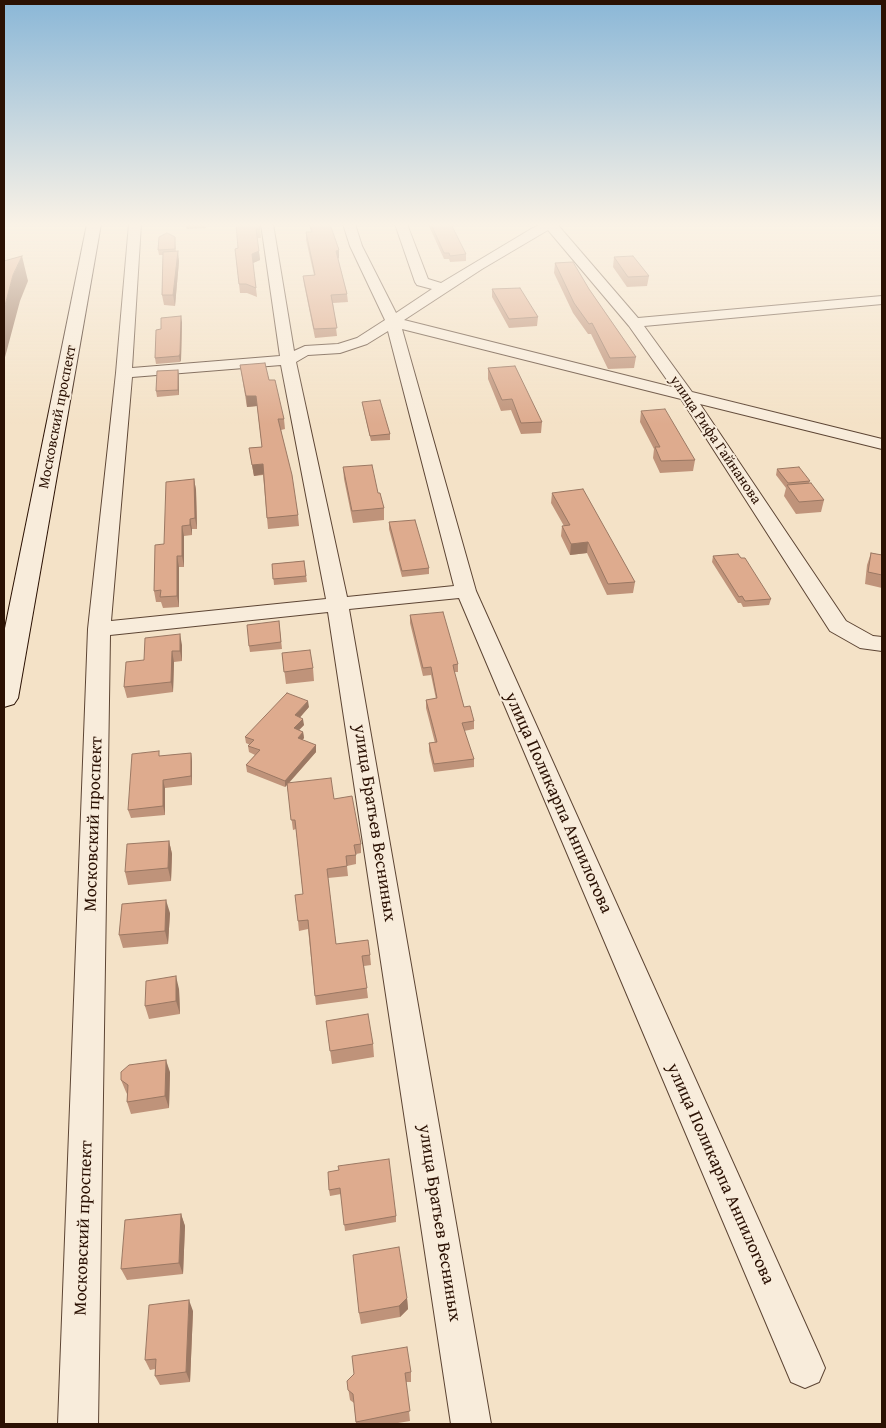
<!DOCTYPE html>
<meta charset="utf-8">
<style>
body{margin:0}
#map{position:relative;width:886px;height:1428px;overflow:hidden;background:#f4e2c7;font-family:"Gentium Book Plus",serif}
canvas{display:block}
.frame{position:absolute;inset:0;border:5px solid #2b1103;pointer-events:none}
</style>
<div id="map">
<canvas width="886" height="1428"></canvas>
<div class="frame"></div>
</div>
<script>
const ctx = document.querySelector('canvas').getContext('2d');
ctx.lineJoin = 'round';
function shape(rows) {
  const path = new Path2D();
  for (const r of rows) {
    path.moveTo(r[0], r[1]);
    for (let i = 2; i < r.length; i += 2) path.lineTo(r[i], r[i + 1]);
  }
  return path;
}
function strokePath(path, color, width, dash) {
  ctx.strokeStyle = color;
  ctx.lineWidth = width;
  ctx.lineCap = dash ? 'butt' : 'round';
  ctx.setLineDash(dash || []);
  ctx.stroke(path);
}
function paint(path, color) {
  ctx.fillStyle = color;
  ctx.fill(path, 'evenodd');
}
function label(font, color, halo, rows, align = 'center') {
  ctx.font = font + ' "Gentium Book Plus",serif';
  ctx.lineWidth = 4;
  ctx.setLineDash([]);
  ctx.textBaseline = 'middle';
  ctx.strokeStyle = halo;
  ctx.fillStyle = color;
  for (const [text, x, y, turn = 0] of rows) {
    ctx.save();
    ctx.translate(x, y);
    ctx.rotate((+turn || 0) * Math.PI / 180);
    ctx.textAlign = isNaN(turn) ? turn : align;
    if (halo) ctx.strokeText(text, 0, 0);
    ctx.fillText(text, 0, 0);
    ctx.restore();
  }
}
const minor = shape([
 [129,224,141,224,132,368,280,356,261,224,273,224,294,351,305,346,338,344,357,338,385,320,350,246,343,224,355,224,362,246,396,313,432,289,417,285,415,282,395,224,407,224,428,279,441,283,531,229,541,224,557,224,638,318,882,296,882,304,644,326,692,392,882,439,882,449,700,404,846,621,873,636,882,637,882,651,860,648,830,631,681,399,402,329,476,591,819,1354,825,1368,819,1382,805,1388,791,1382,459,598,349,609,491,1424,451,1424,328,612,110,635,98,1424,58,1424,88,629,116,373,129,224],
 [548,230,629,326,672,387,404,320,482,269,548,230],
 [388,331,454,586,347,597,296,362,308,355,340,353,367,344,388,331],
 [281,365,326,599,111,621,132,377,281,365]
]);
const secondary = shape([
 [87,224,101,224,18,698,14,704,4,707,4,633,87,224]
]);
const wall = shape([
 [186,224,205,224,206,228,187,229],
 [260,224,261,238,257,238,260,260,253,263,257,297,247,293,240,293,235,249,238,248],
 [309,224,330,224,339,250,339,258,338,259,347,294,348,302,333,303,337,336,315,338,304,284,303,276,314,275,306,240,306,232,311,232],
 [428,224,460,224,460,226,452,226,466,254,466,261,450,262,449,259,444,259],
 [175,237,176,252,179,261,175,306,164,305,162,295,163,255,159,255,158,250],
 [614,257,649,276,647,286,627,287,613,267],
 [555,263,589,289,636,357,634,368,608,369,591,334,588,334,573,313,554,273],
 [492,289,538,317,537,326,509,328,492,297],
 [182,322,181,360,180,362,156,364,155,358,161,329],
 [240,365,269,380,284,419,285,429,281,430,298,515,299,526,268,529,263,475,254,476,249,448,262,447,257,406,247,407],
 [488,368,542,422,541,433,521,434,511,410,501,411,488,379],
 [179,375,179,395,157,397,156,391],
 [362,402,390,434,390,440,371,441,363,407],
 [641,411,695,460,693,471,660,473,653,458,654,449,640,422],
 [343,467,378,493,384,508,384,520,353,523,344,479],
 [777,469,810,481,809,483,824,500,821,512,796,514,784,496,786,488,776,475],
 [194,479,196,490,197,529,192,529,192,535,184,536,184,567,179,567,179,607,163,608,161,602,156,602,154,591,164,544],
 [552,493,635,582,633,593,607,595,587,553,570,555,561,536,562,526,564,526,551,503],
 [389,522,429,568,429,574,402,577,389,529],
 [871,553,882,555,882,588,865,584,867,565],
 [713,556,741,558,771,599,769,605,743,607,741,603,738,603,712,562],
 [304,561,307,582,274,585,272,564],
 [410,615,458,664,458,672,454,672,464,707,474,721,474,729,464,731,474,759,474,767,434,772,429,751,429,743,435,743,426,708,426,700,436,699,431,675,423,676,410,623],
 [279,621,282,649,250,652,249,646],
 [182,645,182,661,174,662,173,692,127,698,124,687,144,660],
 [282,653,313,668,314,681,286,684],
 [309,707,300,717,304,725,299,730,303,732,304,738,302,740,316,745,316,752,289,783,334,799,361,844,361,853,356,854,356,864,347,866,348,876,328,878,336,944,370,955,371,965,364,966,368,998,316,1005,308,929,299,931,298,921,303,894,296,829,293,830,287,785,285,787,247,772,246,765,255,755,249,752,248,746,250,745,246,743,245,737],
 [191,753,192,762,192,785,165,788,165,815,131,818,128,810,161,756],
 [169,841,172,854,171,881,128,885,125,872],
 [170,913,168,944,123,948,119,935],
 [179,989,180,1014,149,1019,145,1006],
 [326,1021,373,1044,374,1057,332,1064],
 [170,1072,169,1108,131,1114,127,1102,127,1094,126,1092,121,1080],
 [339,1170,396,1216,396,1222,345,1231,341,1194,330,1196,329,1190],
 [181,1214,185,1226,183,1274,127,1280,121,1269],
 [407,1298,408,1309,400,1317,361,1324,359,1313],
 [193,1311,190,1382,160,1385,155,1376,155,1369,150,1370,145,1360],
 [411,1372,411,1382,406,1382,410,1421,392,1424,356,1424,354,1403,350,1400,347,1381]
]);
const shadedWall = shape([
 [339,250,339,258,336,259,336,251],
 [178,251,179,261,175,306,173,295],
 [259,251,260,260,253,263,252,254],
 [22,256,28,281,20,301,4,361,4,309,13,275],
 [181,316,182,322,181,360,180,362,179,356],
 [178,370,179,375,179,395,178,390],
 [246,396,256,396,257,406,247,407],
 [263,464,264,474,254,476,252,465],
 [194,479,196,490,197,529,195,518],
 [190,519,192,529,192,535,190,525],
 [182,526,184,536,184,567,182,556],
 [588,542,587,553,570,555,571,544],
 [177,556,179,567,179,607,177,596],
 [180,634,182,645,182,661,180,651],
 [172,651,174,662,173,692,171,682],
 [308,701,309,707,296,722,295,715],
 [303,719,304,725,295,734,294,728],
 [303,732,304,738,298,745,298,738],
 [316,745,316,752,285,787,285,781],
 [191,753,192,762,192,785,191,776],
 [163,780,165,788,165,815,163,806],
 [169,841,172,854,171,881,168,868],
 [166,900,170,913,168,944,165,931],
 [176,976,179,989,180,1014,176,1001],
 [166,1060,170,1072,169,1108,165,1096],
 [181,1214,185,1226,183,1274,179,1263],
 [407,1298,408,1309,400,1317,399,1306],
 [189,1300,193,1311,190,1382,186,1372]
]);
const building = shape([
 [236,224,260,224,260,229,256,229,259,251,252,254,256,288,246,284,239,284,235,249,238,248,236,224],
 [310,224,330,224,339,250,336,251,347,294,331,295,337,328,314,329,303,276,315,275,306,232,312,232,310,224],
 [431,224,451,224,466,254,450,256,449,253,444,253,431,224],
 [167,233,175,237,175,249,158,250,159,237,167,233],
 [178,251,173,295,162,295,163,252,178,251],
 [22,256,13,275,4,309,4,261,22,256],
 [633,256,649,276,628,277,614,257,633,256],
 [573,262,589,289,636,357,610,358,592,323,589,324,574,303,555,263,573,262],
 [520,288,538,317,509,319,492,289,520,288],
 [181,316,180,354,179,356,155,358,156,330,161,329,161,318,181,316],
 [265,363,269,380,275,380,284,419,278,419,292,475,298,515,267,518,263,464,252,465,249,448,262,447,256,396,246,396,240,365,265,363],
 [515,366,542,422,521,423,512,399,502,400,488,368,515,366],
 [178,370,178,390,156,391,157,371,178,370],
 [380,400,390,434,370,436,362,402,380,400],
 [665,409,695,460,661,461,655,447,660,447,641,411,665,409],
 [372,465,378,493,380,493,384,508,352,511,343,467,372,465],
 [799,467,810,481,788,483,777,469,799,467],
 [194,479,195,518,190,519,190,525,182,526,182,556,177,556,177,596,160,597,161,590,154,591,155,545,164,544,166,482,194,479],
 [811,483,824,500,799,502,787,485,811,483],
 [583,489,635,582,608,584,588,542,571,544,562,526,570,525,552,493,583,489],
 [415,520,429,568,402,571,389,522,415,520],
 [871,553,882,555,882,575,868,572,871,553],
 [738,554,741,558,745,558,771,599,745,601,742,596,739,597,713,556,738,554],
 [304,561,306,576,273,579,272,564,304,561],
 [443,612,458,664,453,665,454,670,464,707,470,706,474,721,462,723,474,759,434,764,429,743,437,742,426,700,437,698,431,667,423,668,410,615,443,612],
 [279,621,281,642,249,646,247,625,279,621],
 [180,634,180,651,172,651,171,682,124,687,126,662,144,660,145,638,180,634],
 [310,650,313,668,284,672,282,653,310,650],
 [287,693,308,701,295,715,303,719,294,728,303,732,298,738,316,745,285,781,246,765,260,750,248,746,254,740,245,737,287,693],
 [159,751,159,756,191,753,191,776,163,780,163,806,128,810,132,754,159,751],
 [331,778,334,799,352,796,361,844,354,845,356,855,346,856,347,866,327,869,336,944,368,940,370,955,362,956,367,988,315,996,308,920,298,921,295,895,303,894,295,820,291,820,287,783,331,778],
 [169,841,168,868,125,872,127,844,169,841],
 [166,900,165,931,119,935,122,904,166,900],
 [176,976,176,1001,145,1006,146,981,176,976],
 [368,1014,373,1044,330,1051,326,1021,368,1014],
 [166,1060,165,1096,127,1102,128,1085,121,1080,121,1072,129,1065,166,1060],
 [389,1159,396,1216,344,1225,340,1188,329,1190,328,1172,339,1170,338,1166,389,1159],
 [181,1214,179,1263,121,1269,125,1220,181,1214],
 [399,1247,407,1298,399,1306,359,1313,353,1255,399,1247],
 [189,1300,186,1372,155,1376,156,1359,145,1360,149,1305,189,1300],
 [407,1347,411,1372,405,1373,410,1411,356,1422,353,1394,348,1390,347,1381,354,1374,352,1356,407,1347]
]);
const farStreetnames = [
 ["Московский проспект",58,417,-79],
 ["улица Рифа Гайнанова",715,440,56]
];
const streetNames = [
 ["улица Поликарпа Анпилогова",558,803,66],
 ["улица Братьев Весниных",374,823,81],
 ["Московский проспект",94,824,-88],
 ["улица Поликарпа Анпилогова",720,1174,66],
 ["улица Братьев Весниных",439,1223,81],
 ["Московский проспект",84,1228,-88]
];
strokePath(minor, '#5d4534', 2);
strokePath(secondary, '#2b1103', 2);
paint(minor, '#f8ecdb');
paint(secondary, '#f8ecdb');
paint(wall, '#bf937a');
paint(shadedWall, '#9b7863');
paint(building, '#deab8e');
strokePath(building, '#9b7863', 1);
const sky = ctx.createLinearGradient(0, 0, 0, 424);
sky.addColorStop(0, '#8ab7d7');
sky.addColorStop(0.53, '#faf2e6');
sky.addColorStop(1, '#faf2e600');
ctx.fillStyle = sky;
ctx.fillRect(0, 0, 886, 424);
label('15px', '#2b1103', '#f8ecdb', farStreetnames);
label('18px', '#2b1103', '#f8ecdb', streetNames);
</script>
